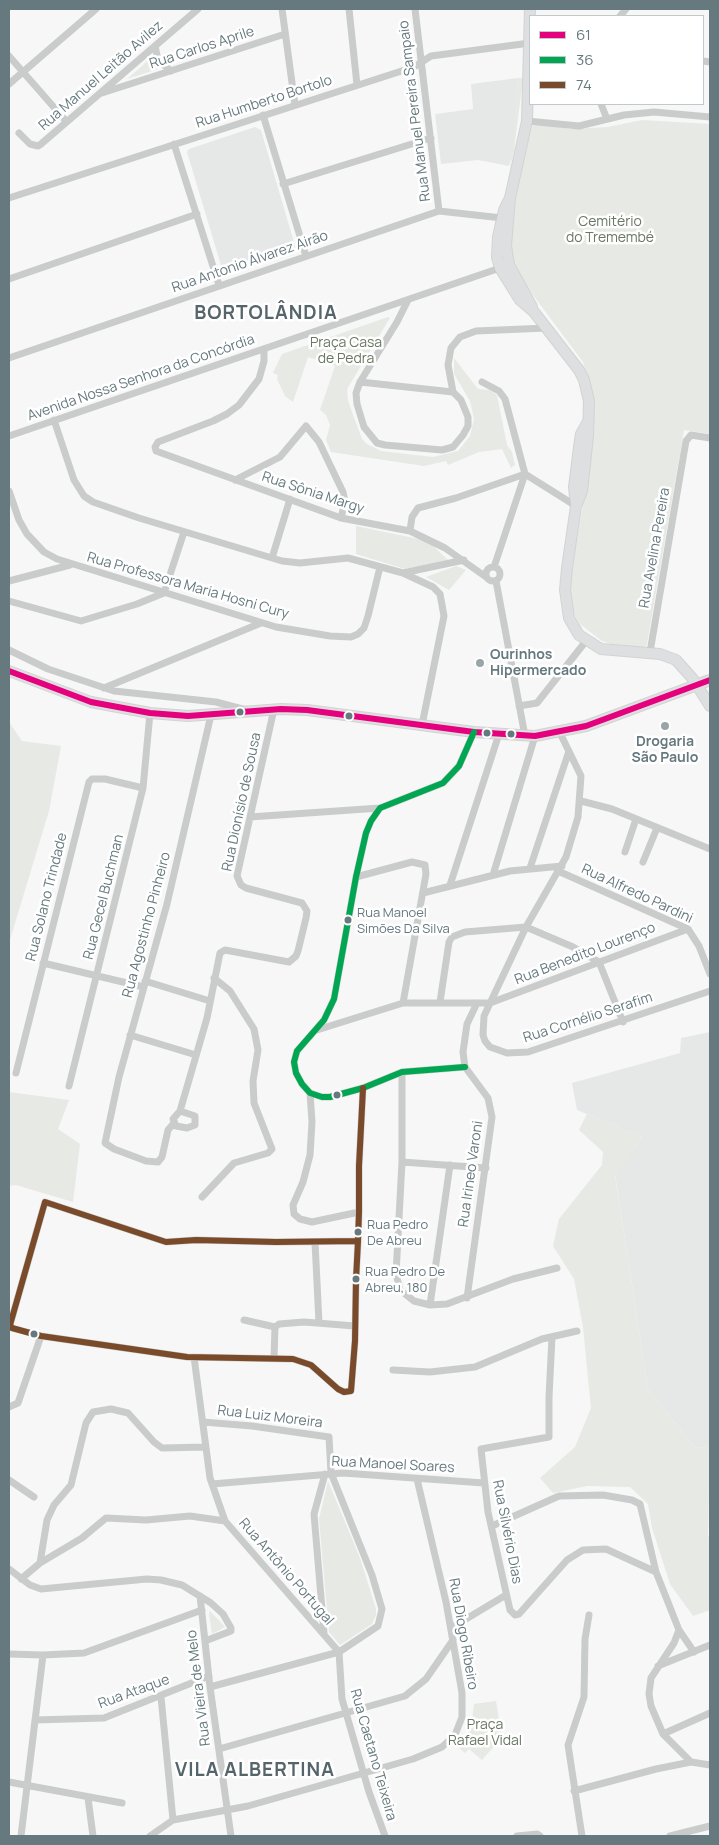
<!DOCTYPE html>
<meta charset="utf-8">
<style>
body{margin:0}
#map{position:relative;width:719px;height:1845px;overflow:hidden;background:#f7f7f7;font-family:Manrope,sans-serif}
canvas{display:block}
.frame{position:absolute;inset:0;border:10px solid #65797f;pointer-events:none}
.legend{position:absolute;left:529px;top:15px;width:175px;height:90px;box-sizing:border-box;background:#fff;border:1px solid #c1c9cc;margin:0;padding:6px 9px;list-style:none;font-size:15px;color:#65797f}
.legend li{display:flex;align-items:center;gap:10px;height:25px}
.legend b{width:25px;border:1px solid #c1c9cc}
</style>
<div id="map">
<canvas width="719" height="1845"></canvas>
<div class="frame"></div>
<ul class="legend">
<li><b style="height:6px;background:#e5007d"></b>61</li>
<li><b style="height:6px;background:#00a651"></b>36</li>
<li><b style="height:6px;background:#7a4b2a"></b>74</li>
</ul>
</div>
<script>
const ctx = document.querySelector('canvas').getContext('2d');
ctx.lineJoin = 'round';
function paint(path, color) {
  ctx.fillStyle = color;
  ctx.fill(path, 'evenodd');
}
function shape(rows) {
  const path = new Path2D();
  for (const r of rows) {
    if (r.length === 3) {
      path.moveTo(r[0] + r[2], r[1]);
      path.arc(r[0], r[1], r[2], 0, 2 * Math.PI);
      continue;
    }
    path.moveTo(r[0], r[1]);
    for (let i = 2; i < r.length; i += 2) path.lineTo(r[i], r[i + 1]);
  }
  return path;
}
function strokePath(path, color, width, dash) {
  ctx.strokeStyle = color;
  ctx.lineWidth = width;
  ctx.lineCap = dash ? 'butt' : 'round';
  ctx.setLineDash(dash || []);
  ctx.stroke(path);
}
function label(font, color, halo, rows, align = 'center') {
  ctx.font = font + ' Manrope,sans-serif';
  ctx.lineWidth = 5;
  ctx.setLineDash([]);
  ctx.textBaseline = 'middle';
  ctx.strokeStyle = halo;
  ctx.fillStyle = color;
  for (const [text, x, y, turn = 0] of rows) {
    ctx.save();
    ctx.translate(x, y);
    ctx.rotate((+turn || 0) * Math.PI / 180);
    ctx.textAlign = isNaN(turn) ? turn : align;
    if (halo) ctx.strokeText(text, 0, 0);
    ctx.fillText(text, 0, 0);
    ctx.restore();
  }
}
const built = shape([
 [518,78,513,150,509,166,478,160,441,164,435,114,473,109,471,84],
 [255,127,261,130,296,249,294,252,225,274,223,272,187,152,189,149],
 [710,1032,710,1446,695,1448,648,1389,615,1174,642,1137,577,1110,572,1083,680,1053,681,1038]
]);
const green = shape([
 [150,58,158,69,127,79,142,66],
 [518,78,523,78,514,151,510,167],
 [642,120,710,124,710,434,684,430,647,644,645,647,633,647,613,645,602,641,580,624,573,612,569,587,584,497,593,398,583,362,527,287,514,261,510,241,512,211,532,126,540,124,570,129,608,127],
 [388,317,390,318,347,389,348,401,362,439,367,444,381,451,433,457,458,451,470,436,474,419,470,401,454,374,454,358,478,389,490,390,497,395,507,445,512,452,515,465,511,468,502,449,479,452,448,465,446,461,424,466,331,452,326,440,330,425,326,415,320,410,335,366,308,357,293,402,285,396,277,379,278,375,273,373,282,354],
 [356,526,428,541,448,560,405,569,356,554],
 [456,566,466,570,449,590,426,577],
 [9,722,22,741,61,746,49,811,9,943],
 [9,1092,69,1100,58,1129,80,1144,73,1202,16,1185,9,1186],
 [587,1114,642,1137,615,1175,648,1389,695,1448,710,1446,708,1536,710,1537,710,1610,693,1616,670,1584,652,1528,648,1504,630,1487,587,1486,553,1493,540,1478,575,1447,591,1408,583,1327,574,1279,553,1246,559,1219,602,1165,603,1152,579,1130],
 [328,1481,360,1558,376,1609,376,1615,372,1624,340,1645,329,1632,320,1530,319,1519],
 [210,1611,225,1627,212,1634,209,1614],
 [496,1701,501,1731,499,1741,482,1760,469,1749,465,1753,459,1748,471,1728,474,1704]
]);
const street = shape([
 [282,9,295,105],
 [349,9,357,85],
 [415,9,439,211],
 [620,16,626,9],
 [155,46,158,60,171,71],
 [9,56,66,121],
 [703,61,710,62],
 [9,84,96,9],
 [102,93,285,34],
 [601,104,607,119],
 [263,115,306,256],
 [527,121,579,126,624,115,654,112,710,117],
 [19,133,30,144,38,146,41,144,198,9],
 [174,144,219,285],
 [283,184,431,138],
 [9,198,414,67,431,56,530,43],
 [9,279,197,214],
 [408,300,397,322,360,382,356,393,357,404,364,427,377,443,385,445,442,450,453,447,463,435,468,426,468,417,461,400,453,392,448,365,451,348,460,337,476,331,547,328],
 [264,349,264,361,259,379,239,405,227,414,213,421,158,442,155,447,156,451,341,518,410,531,445,548,486,577],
 [9,358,439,211,502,218],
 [360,382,453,392],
 [482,382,499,391,505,399,525,474,494,567],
 [54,420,74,480,84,496,93,502,139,518,282,561,300,563,348,558,403,573,433,587,440,594,444,616,422,725],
 [9,436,503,267],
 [235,480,280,457,306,426,319,442,343,492,345,501,341,518],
 [9,491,19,520,27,534,44,552,57,559,276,627,330,636,351,637,358,634,364,628,368,616,380,567],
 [410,531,412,517,418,508,456,498,525,474,576,506],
 [272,558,290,499],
 [493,574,7],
 [403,573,464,560],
 [9,581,70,565],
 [496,581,525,736],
 [9,601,81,621,137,604,164,593,184,532],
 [9,650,48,669,114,691,216,702,246,710],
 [650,652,686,441,691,435,710,438],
 [104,688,261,623],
 [519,706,537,703,586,641],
 [560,733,581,776,578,817,566,857,526,927,484,1016,483,1035,485,1041,490,1047,507,1053,528,1052,710,991],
 [581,801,612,809,710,849],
 [250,817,380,808],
 [625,852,636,819],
 [643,862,657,828],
 [530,868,569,751],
 [558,871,688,929,699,946,710,974],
 [493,875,535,736],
 [356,877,412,862,425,865,426,874,403,1003],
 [450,885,499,734],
 [423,893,510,871,562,866],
 [43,963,144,987],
 [145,981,210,1001],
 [440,1002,449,942,452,937,465,932,526,927,573,947,599,962,623,1022],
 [317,1030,403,1003,490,1003,688,929],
 [130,1035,196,1055],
 [465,1067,402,1072,363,1088,330,1097,322,1097,310,1093,302,1084,296,1073,294,1062,297,1051,324,1020,334,999,356,877,366,833,371,821,380,808,443,783,459,766,474,732],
 [402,1072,402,1162,396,1274,400,1290,414,1301,430,1305,447,1304,513,1279,557,1268],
 [16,1073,89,782,92,779,105,779,143,788],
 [69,1086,143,788,150,713],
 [310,1093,312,1122,310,1155,303,1182,293,1205,294,1214,300,1219,312,1222,359,1212],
 [180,1111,207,1018,220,953,225,950,289,962,296,956,298,951,306,918,307,911,302,903,246,888,241,885,237,876,274,709],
 [180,1111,195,1116,195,1125,187,1128,176,1126,173,1119,180,1111],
 [174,1123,168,1130,162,1157,158,1162,146,1161,114,1149,105,1143,119,1077,167,904,211,715],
 [402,1162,486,1168],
 [202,1197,234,1163,268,1153,272,1149,254,1103,253,1081,258,1050,254,1029,230,991,214,978],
 [358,1241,276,1242,196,1240,166,1242,45,1202,10,1325,12,1328,41,1336,187,1357,293,1359,311,1365,338,1389,344,1392,351,1391,355,1341,356,1280,358,1241,359,1212,359,1166,363,1088],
 [315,1242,319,1323],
 [467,1298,492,1117,488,1098,465,1067,463,1052,467,1024,477,1003],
 [430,1305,450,1165],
 [244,1320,275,1327,279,1324,304,1322,355,1326],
 [552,1337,549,1397,549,1437,481,1449,488,1512,510,1610,515,1615,519,1614,567,1560,583,1550,606,1549,656,1572],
 [194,1357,210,1478,225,1521,339,1652,210,1687],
 [274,1358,275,1327],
 [393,1370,430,1372,475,1367,542,1339,577,1331],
 [9,1407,18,1403,41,1336],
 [203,1422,252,1426,329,1437,331,1473,372,1575,382,1609,378,1626,339,1652,342,1699,369,1792,385,1836],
 [9,1480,34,1497],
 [212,1484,343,1473,484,1483],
 [492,1526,559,1496,603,1495,632,1500,640,1504,656,1572,679,1630,674,1643,651,1678,649,1694,651,1706,663,1734,691,1762],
 [40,1563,47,1520,54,1505,71,1485,86,1423,93,1412,111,1409,128,1413,154,1442,162,1448,205,1447],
 [9,1569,30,1585,41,1589,147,1579,161,1580,182,1585,211,1603,223,1614,231,1628,231,1631,205,1641],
 [21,1579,40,1563,82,1538,106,1518,146,1520,190,1516,225,1521],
 [200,1596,210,1687,231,1836],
 [451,1628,506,1595],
 [679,1630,694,1652],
 [324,1633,314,1514,325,1474],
 [9,1654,43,1655,84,1653,202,1610],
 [658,1666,710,1645],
 [161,1697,173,1820],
 [35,1720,104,1718,209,1676],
 [663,1734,710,1713],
 [219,1749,405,1696,426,1679,453,1640],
 [9,1782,122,1803],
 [574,1791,656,1769,691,1762,710,1765],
 [88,1798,93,1836],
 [21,1836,43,1655],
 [150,1836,173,1820,248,1806,413,1759,442,1747,455,1735,462,1717,462,1693,446,1602,417,1479],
 [517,1836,537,1834,540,1836],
 [582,1836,568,1745,584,1697,585,1639,589,1615],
 [670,1836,710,1826]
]);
const secondary = shape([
 [530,9,527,121,510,198,506,246,509,265,532,307],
 [510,198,504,210,498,237,497,257,500,268,520,300,534,312,579,370,584,380,589,401,588,436,582,491,576,506,567,568,565,590,569,618,579,635,601,649,660,654,676,660,693,679,710,706],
 [576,506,574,487,579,447,581,434,587,423],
 [9,671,91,702,150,713,188,716,281,709,307,710,474,732,535,736,586,726,710,680]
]);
const bus1 = shape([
 [9,671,91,702,150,713,188,716,281,709,307,710,474,732,535,736,586,726,710,680]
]);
const bus2 = shape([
 [465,1067,402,1072,363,1088,330,1097,322,1097,310,1093,302,1084,296,1073,294,1062,297,1051,324,1020,334,999,356,877,366,833,371,821,380,808,443,783,459,766,474,732]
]);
const bus3 = shape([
 [358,1241,276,1242,196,1240,166,1242,45,1202,10,1325,12,1328,41,1336,187,1357,293,1359,311,1365,338,1389,344,1392,351,1391,355,1341,356,1280,358,1241,359,1212,359,1166,363,1088]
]);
const markers = [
 [480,663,5,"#98a5a9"],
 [240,712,4.5,"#65797f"],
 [349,716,4.5,"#65797f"],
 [665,726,5,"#98a5a9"],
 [487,733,4.5,"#65797f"],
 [511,734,4.5,"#65797f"],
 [348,920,4.5,"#65797f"],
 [337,1095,4.5,"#65797f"],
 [358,1232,4.5,"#65797f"],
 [356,1279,4.5,"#65797f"],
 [34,1334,4.5,"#65797f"]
];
const busNames = [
 ["Rua Manoel",357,913],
 ["Simões Da Silva",357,929],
 ["Rua Pedro",367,1225],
 ["De Abreu",367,1241],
 ["Rua Pedro De",365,1272],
 ["Abreu, 180",365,1288]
];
const streetNames = [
 ["Rua Carlos Aprile",202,48,-18],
 ["Rua Manuel Leitão Avilez",101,76,-41],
 ["Rua Humberto Bortolo",264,102,-18],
 ["Rua Manuel Pereira Sampaio",415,111,-97],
 ["Rua Antonio Álvarez Airão",250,262,-19],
 ["Avenida Nossa Senhora da Concórdia",141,378,-19],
 ["Rua Sônia Margy",313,493,18],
 ["Rua Avelina Pereira",655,548,-80],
 ["Rua Professora Maria Hosni Cury",188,586,16],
 ["Rua Dionísio de Sousa",242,802,-78],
 ["Rua Alfredo Pardini",637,894,25],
 ["Rua Solano Trindade",47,897,-76],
 ["Rua Gecel Buchman",104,897,-76],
 ["Rua Agostinho Pinheiro",147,925,-75],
 ["Rua Benedito Lourenço",585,954,-21],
 ["Rua Cornélio Serafim",588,1018,-18],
 ["Rua Irineo Varoni",471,1174,-82],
 ["Rua Luiz Moreira",270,1417,7],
 ["Rua Manoel Soares",393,1465,3],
 ["Rua Silvério Dias",507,1532,79],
 ["Rua Antônio Portugal",286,1572,49],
 ["Rua Diogo Ribeiro",463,1634,80],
 ["Rua Vieira de Melo",199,1688,-97],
 ["Rua Ataque",134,1692,-20],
 ["Rua Caetano Teixeira",373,1755,74]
];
const parkNames = [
 ["Cemitério",610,222],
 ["do Tremembé",610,238],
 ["Praça Casa",346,343],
 ["de Pedra",346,359],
 ["Praça",485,1725],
 ["Rafael Vidal",485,1741]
];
const poiNames = [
 ["Ourinhos",490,655],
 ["Hipermercado",490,671],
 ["Drogaria",665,742,"center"],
 ["São Paulo",665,758,"center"]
];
const districtNames = [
 ["BORTOLÂNDIA",266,314],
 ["VILA ALBERTINA",255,1771]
];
paint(built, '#e6e8e7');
paint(green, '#e6e9e4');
strokePath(secondary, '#d2d3d4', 12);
strokePath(street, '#cacccc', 7);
strokePath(secondary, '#dedfe0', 10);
strokePath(bus1, '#e5007d', 6);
strokePath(bus2, '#00a651', 6);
strokePath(bus3, '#7a4b2a', 6);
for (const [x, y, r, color] of markers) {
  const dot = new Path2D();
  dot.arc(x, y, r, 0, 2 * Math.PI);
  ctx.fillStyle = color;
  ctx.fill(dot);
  strokePath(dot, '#fff', 2);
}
label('13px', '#65797f', '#fff', busNames, 'left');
label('14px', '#65797f', '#fff', streetNames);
label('14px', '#6a7863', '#fff', parkNames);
label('bold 14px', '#65797f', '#fff', poiNames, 'left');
ctx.letterSpacing = '1px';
label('bold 19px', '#56656b', '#fff', districtNames);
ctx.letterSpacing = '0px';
</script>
